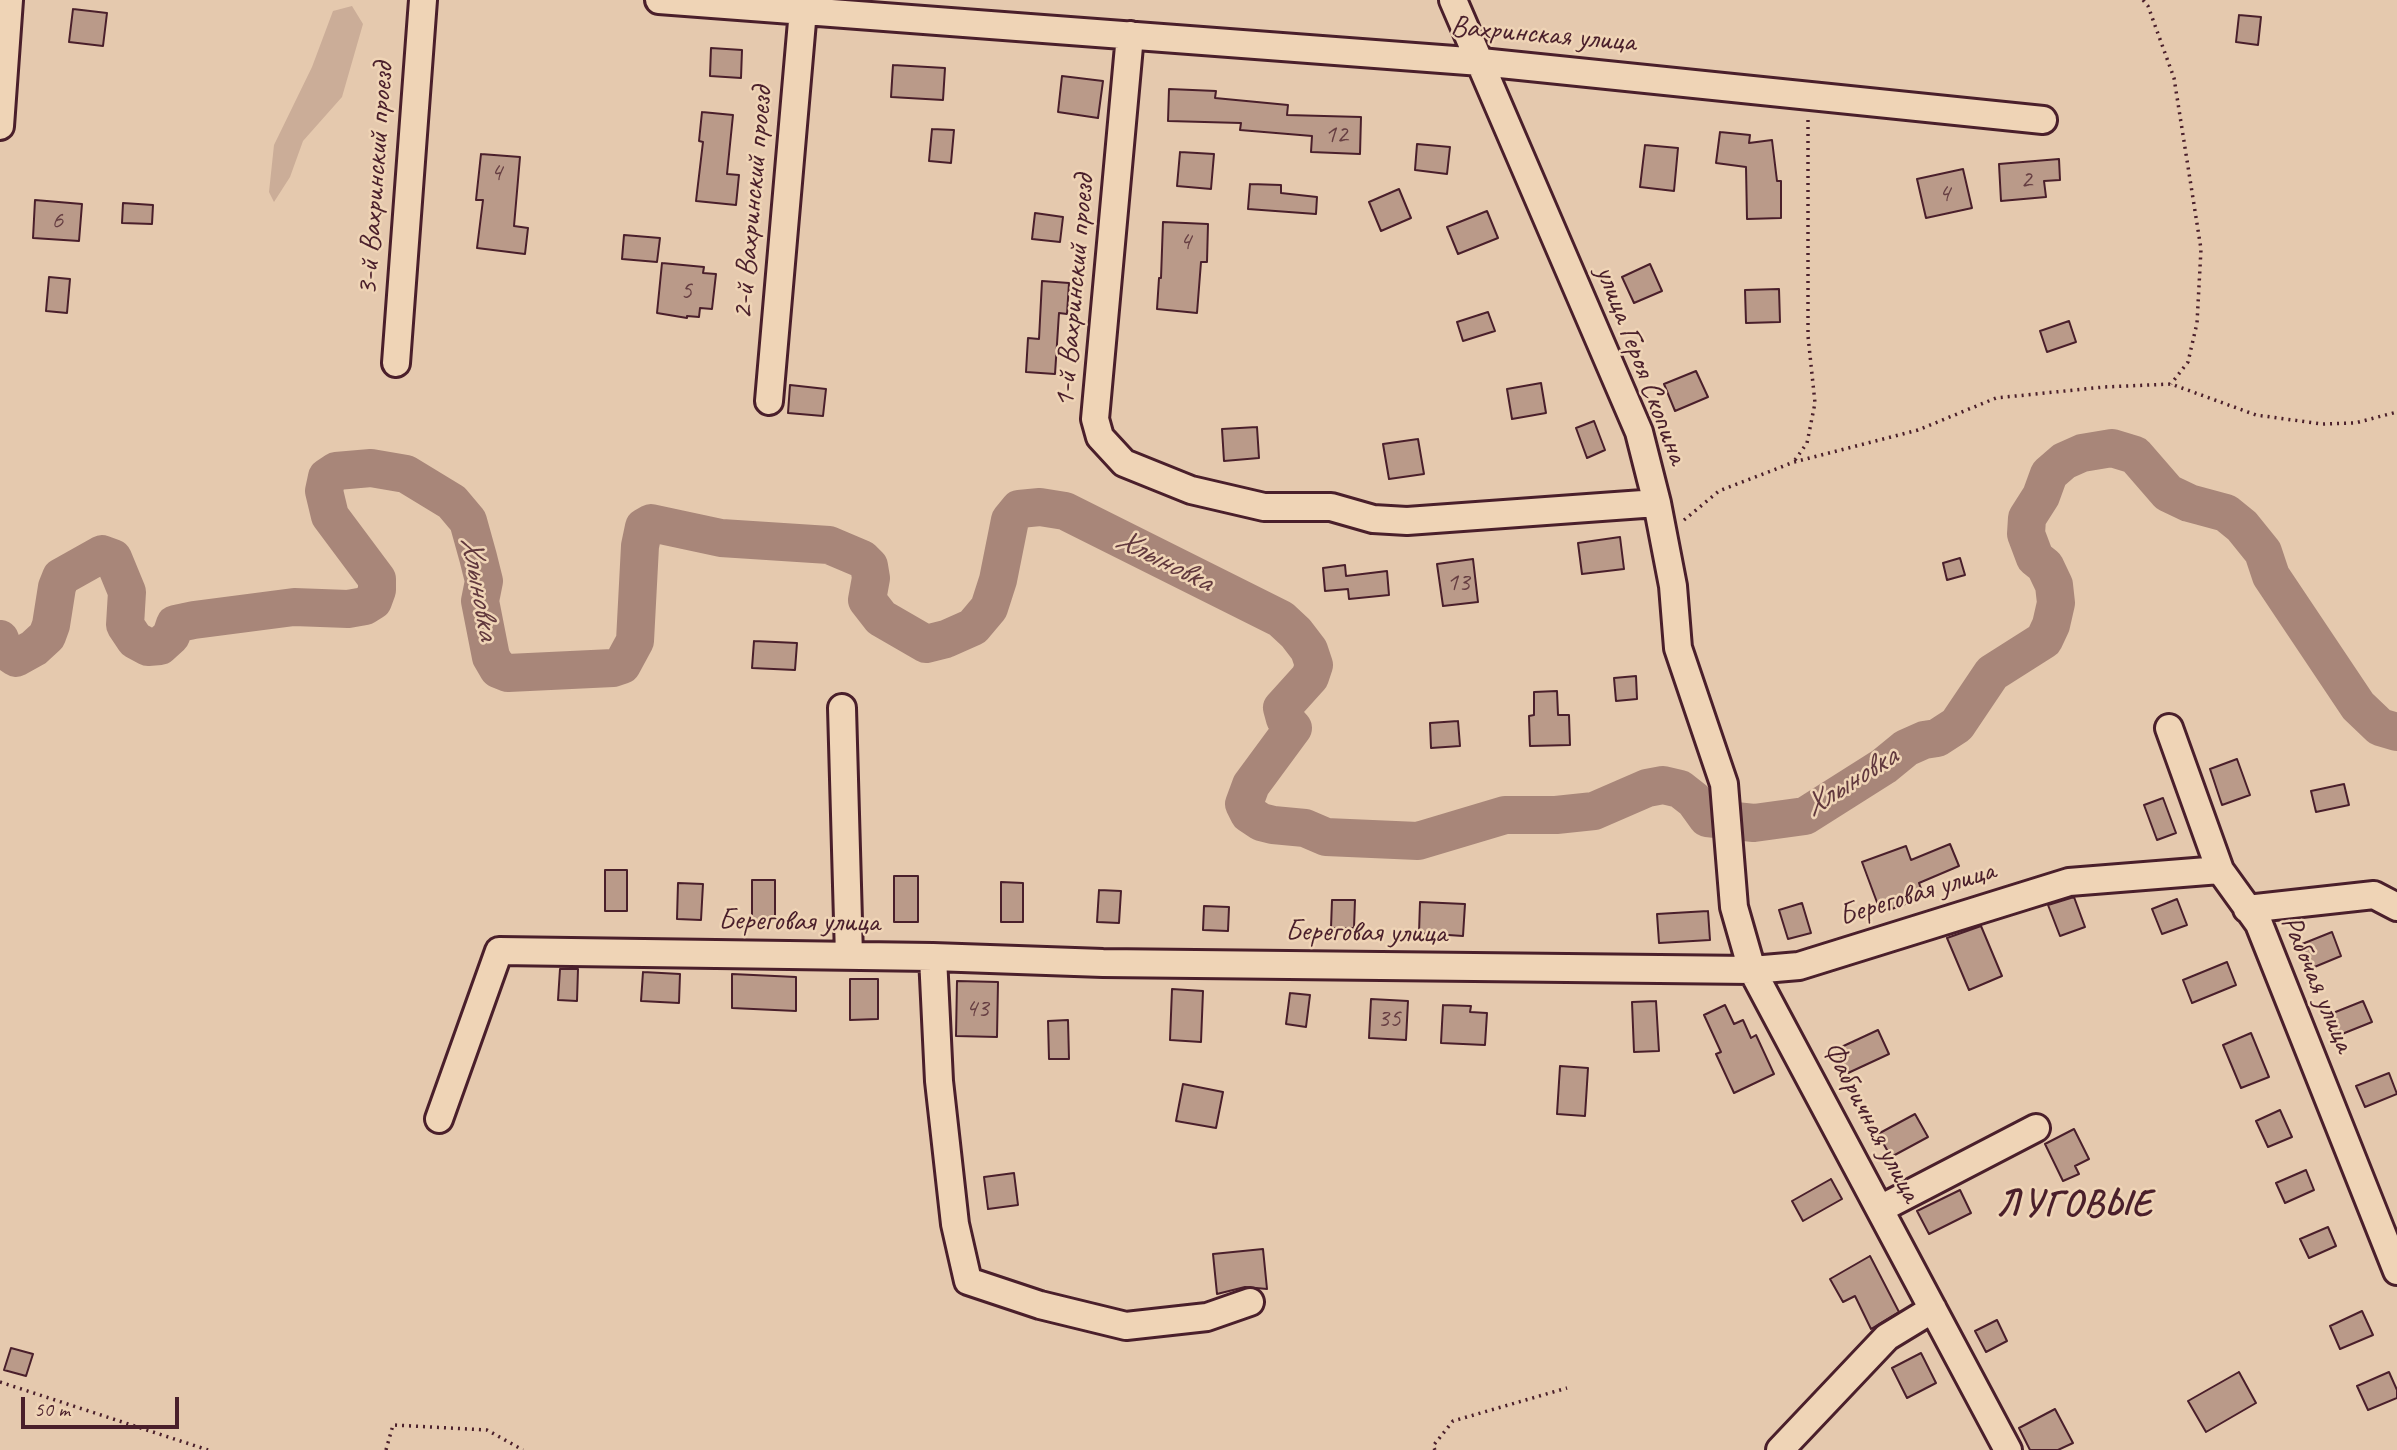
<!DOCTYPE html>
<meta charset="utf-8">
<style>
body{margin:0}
#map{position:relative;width:2397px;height:1450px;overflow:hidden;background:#e5c9ae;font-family:Caveat,sans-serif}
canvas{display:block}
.scale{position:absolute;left:21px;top:1397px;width:158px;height:32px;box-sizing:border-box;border:4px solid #4a1f2b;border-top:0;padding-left:9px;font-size:21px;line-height:24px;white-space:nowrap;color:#4a1f2b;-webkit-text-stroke:5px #efd4b6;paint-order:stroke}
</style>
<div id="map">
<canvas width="2397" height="1450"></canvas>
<div class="scale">50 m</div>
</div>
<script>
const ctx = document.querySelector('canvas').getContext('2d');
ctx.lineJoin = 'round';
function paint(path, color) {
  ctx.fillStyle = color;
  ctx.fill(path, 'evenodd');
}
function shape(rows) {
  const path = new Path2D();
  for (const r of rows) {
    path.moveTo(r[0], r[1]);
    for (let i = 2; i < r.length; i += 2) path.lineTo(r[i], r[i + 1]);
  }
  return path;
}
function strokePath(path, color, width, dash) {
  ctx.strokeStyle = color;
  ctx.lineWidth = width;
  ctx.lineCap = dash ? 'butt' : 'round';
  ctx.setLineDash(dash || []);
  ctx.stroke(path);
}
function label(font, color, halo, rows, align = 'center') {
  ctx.font = font + ' Caveat,sans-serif';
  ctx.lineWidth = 5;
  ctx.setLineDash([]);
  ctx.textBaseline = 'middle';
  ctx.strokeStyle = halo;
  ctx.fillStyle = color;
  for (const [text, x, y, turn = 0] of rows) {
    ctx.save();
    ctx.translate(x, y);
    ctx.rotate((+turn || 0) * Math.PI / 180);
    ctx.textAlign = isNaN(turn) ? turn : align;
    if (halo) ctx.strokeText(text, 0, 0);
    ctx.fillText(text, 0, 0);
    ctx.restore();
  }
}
const green = shape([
 [352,6,363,24,342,97,303,141,290,177,274,202,269,192,274,145,312,67,333,11]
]);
const river = shape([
 [0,639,3,649,16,658,34,648,47,636,51,625,57,587,61,577,102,554,113,558,127,592,125,625,135,640,148,647,160,646,171,636,175,624,194,620,294,607,348,609,365,606,373,601,377,590,377,579,330,516,324,491,327,477,336,471,371,468,406,474,452,502,468,521,478,557,484,581,480,601,491,657,498,669,508,673,613,668,622,665,635,641,640,546,644,527,651,523,721,538,829,545,862,559,869,566,871,578,867,600,881,618,926,644,946,639,973,627,989,608,998,580,1010,520,1019,509,1040,507,1065,511,1281,619,1296,633,1309,650,1314,665,1310,677,1282,708,1285,719,1293,728,1251,785,1244,804,1249,814,1261,822,1273,825,1305,828,1326,837,1418,841,1505,815,1556,815,1594,811,1647,788,1663,785,1680,789,1694,800,1707,818,1754,823,1805,816,1884,766,1906,748,1924,740,1937,738,1957,725,1992,673,2044,640,2051,625,2056,603,2054,585,2045,566,2035,558,2026,534,2027,518,2041,496,2049,474,2064,461,2082,453,2112,448,2135,455,2168,493,2189,503,2226,513,2242,526,2263,552,2271,576,2358,706,2380,727,2397,732]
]);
const building = shape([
 [73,9,107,13,103,46,69,42,73,9],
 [2239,15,2261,17,2258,45,2236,42,2239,15],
 [711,48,742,50,741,78,710,76,711,48],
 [893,65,945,68,943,100,891,97,893,65],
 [1062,76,1103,81,1098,118,1058,112,1062,76],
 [1169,89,1216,91,1215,98,1288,105,1287,115,1361,117,1360,154,1311,152,1312,136,1240,130,1241,123,1168,121,1169,89],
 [702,112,733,115,727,174,739,175,736,205,696,201,703,142,699,141,702,112],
 [932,129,954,130,951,163,929,161,932,129],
 [1720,132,1750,135,1749,143,1772,140,1777,181,1781,181,1781,218,1747,219,1746,167,1716,163,1720,132],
 [1417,144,1450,147,1447,174,1415,170,1417,144],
 [1645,145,1678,148,1674,191,1640,187,1645,145],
 [1180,152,1214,154,1211,189,1177,186,1180,152],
 [481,154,520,157,514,226,528,228,525,254,477,248,483,200,476,200,481,154],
 [2059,159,2060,180,2044,181,2046,197,2001,201,1999,164,2059,159],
 [1963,169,1972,208,1926,218,1917,179,1963,169],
 [1250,184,1281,185,1281,193,1317,197,1316,214,1248,209,1250,184],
 [1399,189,1411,218,1381,231,1369,202,1399,189],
 [35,200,82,204,79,241,33,238,35,200],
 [123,203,153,205,152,224,122,223,123,203],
 [1487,211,1498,238,1458,254,1447,227,1487,211],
 [1035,213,1063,217,1060,242,1032,239,1035,213],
 [1163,222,1208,224,1207,262,1201,262,1197,313,1157,309,1159,278,1161,278,1163,222],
 [624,235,660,238,657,262,622,259,624,235],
 [662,263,704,267,703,273,716,274,712,309,700,308,699,317,687,316,687,318,657,313,662,263],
 [1650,264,1662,291,1634,303,1622,277,1650,264],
 [49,277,70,279,67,313,46,311,49,277],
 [1042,281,1069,283,1067,314,1059,313,1055,374,1026,372,1028,338,1039,339,1042,281],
 [1779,289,1780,322,1746,323,1745,290,1779,289],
 [1488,312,1495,331,1463,341,1457,322,1488,312],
 [2069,321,2076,342,2047,352,2040,331,2069,321],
 [1696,371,1708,397,1675,411,1664,384,1696,371],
 [1541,383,1546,413,1512,419,1507,389,1541,383],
 [790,385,826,389,823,416,788,413,790,385],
 [1594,421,1605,450,1587,458,1576,428,1594,421],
 [1257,427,1259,458,1224,461,1222,429,1257,427],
 [1418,439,1424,474,1389,479,1383,444,1418,439],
 [1620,537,1624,569,1582,574,1578,543,1620,537],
 [1960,558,1965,575,1947,580,1943,563,1960,558],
 [1473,559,1478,602,1443,606,1437,564,1473,559],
 [1345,565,1346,576,1387,571,1389,595,1349,599,1348,589,1325,591,1323,568,1345,565],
 [754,641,797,643,795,670,752,668,754,641],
 [1636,676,1637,699,1616,701,1614,678,1636,676],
 [1557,691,1558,715,1569,715,1570,745,1530,746,1529,716,1534,715,1534,692,1557,691],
 [1458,721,1460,746,1431,748,1430,723,1458,721],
 [2237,759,2250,795,2222,805,2210,769,2237,759],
 [2344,784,2349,805,2316,812,2311,791,2344,784],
 [2163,798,2176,833,2157,840,2144,805,2163,798],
 [1950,844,1959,866,1919,883,1924,897,1881,913,1862,862,1906,846,1911,860,1950,844],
 [605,870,627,870,627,911,605,911,605,870],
 [894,876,918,876,918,922,894,922,894,876],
 [752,880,775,880,775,920,752,920,752,880],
 [1001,882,1023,883,1023,922,1001,922,1001,882],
 [678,883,703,884,701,920,677,919,678,883],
 [1099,890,1121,891,1119,923,1097,922,1099,890],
 [2074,897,2085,927,2060,936,2048,905,2074,897],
 [2177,899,2187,925,2162,934,2152,909,2177,899],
 [1332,900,1355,900,1354,928,1331,928,1332,900],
 [1420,902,1465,904,1463,936,1419,933,1420,902],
 [1802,903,1811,933,1788,939,1779,910,1802,903],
 [1204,906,1229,907,1228,931,1203,930,1204,906],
 [1708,911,1710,940,1659,943,1657,914,1708,911],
 [1981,926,2002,976,1969,990,1947,938,1981,926],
 [2332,932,2341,956,2312,968,2302,944,2332,932],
 [2227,962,2236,985,2192,1003,2183,980,2227,962],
 [560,969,578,969,577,1001,558,1000,560,969],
 [643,972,680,974,679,1003,641,1001,643,972],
 [732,974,796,977,796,1011,732,1008,732,974],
 [850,979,878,979,878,1019,850,1020,850,979],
 [957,981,998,982,997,1037,956,1036,957,981],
 [1172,989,1203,991,1201,1042,1170,1040,1172,989],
 [1290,993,1310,995,1306,1027,1286,1024,1290,993],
 [1371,999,1408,1001,1406,1040,1369,1038,1371,999],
 [1656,1001,1659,1051,1634,1052,1632,1002,1656,1001],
 [2363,1001,2372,1022,2337,1036,2328,1015,2363,1001],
 [1443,1005,1471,1006,1470,1012,1487,1013,1485,1045,1441,1043,1443,1005],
 [1725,1005,1734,1024,1743,1020,1751,1038,1756,1035,1774,1074,1734,1093,1716,1054,1721,1052,1704,1015,1725,1005],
 [1068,1020,1069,1059,1049,1059,1048,1021,1068,1020],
 [1878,1030,1889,1054,1848,1073,1837,1049,1878,1030],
 [2251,1033,2269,1077,2241,1088,2223,1045,2251,1033],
 [1560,1066,1588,1068,1585,1116,1557,1114,1560,1066],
 [2389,1073,2397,1094,2365,1107,2356,1086,2389,1073],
 [1183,1084,1223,1092,1216,1128,1176,1121,1183,1084],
 [2280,1110,2292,1137,2268,1147,2256,1121,2280,1110],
 [1915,1114,1928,1137,1891,1157,1878,1134,1915,1114],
 [2074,1129,2089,1159,2075,1166,2079,1174,2063,1181,2045,1144,2074,1129],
 [2306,1170,2314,1190,2285,1203,2276,1183,2306,1170],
 [1014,1173,1018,1205,988,1209,984,1177,1014,1173],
 [1831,1179,1842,1199,1803,1221,1792,1201,1831,1179],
 [1960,1190,1971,1213,1929,1234,1917,1211,1960,1190],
 [2328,1227,2336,1246,2309,1258,2300,1239,2328,1227],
 [1263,1249,1267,1289,1245,1287,1217,1294,1213,1254,1263,1249],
 [1870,1256,1899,1312,1871,1329,1855,1296,1843,1302,1830,1279,1870,1256],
 [2362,1311,2373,1335,2340,1349,2330,1326,2362,1311],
 [1997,1320,2007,1341,1986,1352,1975,1331,1997,1320],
 [11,1348,33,1354,26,1376,4,1370,11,1348],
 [1921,1353,1936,1383,1907,1398,1892,1368,1921,1353],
 [2239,1372,2256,1403,2206,1432,2188,1401,2239,1372],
 [2389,1372,2397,1390,2397,1398,2368,1410,2357,1386,2389,1372],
 [2055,1409,2073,1443,2058,1450,2030,1450,2019,1428,2055,1409]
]);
const path = shape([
 [2143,0,2148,6,2174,78,2201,249,2197,323,2188,362,2171,384],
 [1795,460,1807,443,1815,403,1808,336,1808,119],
 [1684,520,1719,491,1794,462,1918,430,1996,398,2104,387,2171,384,2256,415,2322,424,2355,423,2397,412],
 [0,1382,208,1450],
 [386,1450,393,1425,487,1430,523,1450],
 [1435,1450,1433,1446,1453,1421,1567,1388]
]);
const minor = shape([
 [659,0,1481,62,2043,120],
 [1453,0,1639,432,1657,503,1673,586,1678,648,1724,784,1734,907,1752,970,2008,1450],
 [1130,35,1095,419,1100,437,1124,463,1191,490,1264,507,1331,507,1373,519,1407,521,1657,503],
 [0,126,9,0],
 [396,363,423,0],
 [769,401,803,10],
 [842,708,849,956],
 [2169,728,2220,870,2259,924,2397,1271],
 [2247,909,2374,895,2397,907],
 [933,957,939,1081,955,1224,968,1281,1040,1305,1126,1326,1207,1317,1250,1302],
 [439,1119,499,951,933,957,1103,963,1752,970,1799,966,2069,882,2220,870],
 [1880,1209,2036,1128],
 [1780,1450,1887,1337,1933,1309]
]);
const numberNames = [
 ["12",1336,135],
 ["4",496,173],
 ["2",2026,180],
 ["4",1944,194],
 ["6",57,221],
 ["4",1185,242],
 ["5",686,291],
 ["13",1458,583],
 ["43",977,1009],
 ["35",1389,1019]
];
const streetNames = [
 ["Вахринская улица",1543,35,5],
 ["3-й Вахринский проезд",376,179,-86],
 ["2-й Вахринский проезд",753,203,-85],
 ["1-й Вахринский проезд",1075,291,-85],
 ["улица Героя Скопина",1641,365,69],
 ["Береговая улица",1917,894,-17],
 ["Береговая улица",799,922,1],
 ["Береговая улица",1366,933,1],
 ["Рабочая улица",2317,984,67],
 ["Фабричная улица",1871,1122,62]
];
const waterNames = [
 ["Хлыновка",1164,561,27],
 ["Хлыновка",479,588,80],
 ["Хлыновка",1851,782,-32]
];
const districtNames = [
 ["ЛУГОВЫЕ",2075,1205]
];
paint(green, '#cbad98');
strokePath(river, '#a88679', 38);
paint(building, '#ba9a89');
strokePath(building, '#4a1f2b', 2);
strokePath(minor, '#4a1f2b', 32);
strokePath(path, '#4a1f2b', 3.5, [2, 5]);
strokePath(minor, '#efd4b6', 26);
label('26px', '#663e42', null, numberNames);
label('30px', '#4a1f2b', '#efd4b6', streetNames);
label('italic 32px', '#62393e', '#efd4b6', waterNames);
ctx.letterSpacing = '2px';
label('bold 37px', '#4a1f2b', '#efd4b6', districtNames);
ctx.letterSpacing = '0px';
</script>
